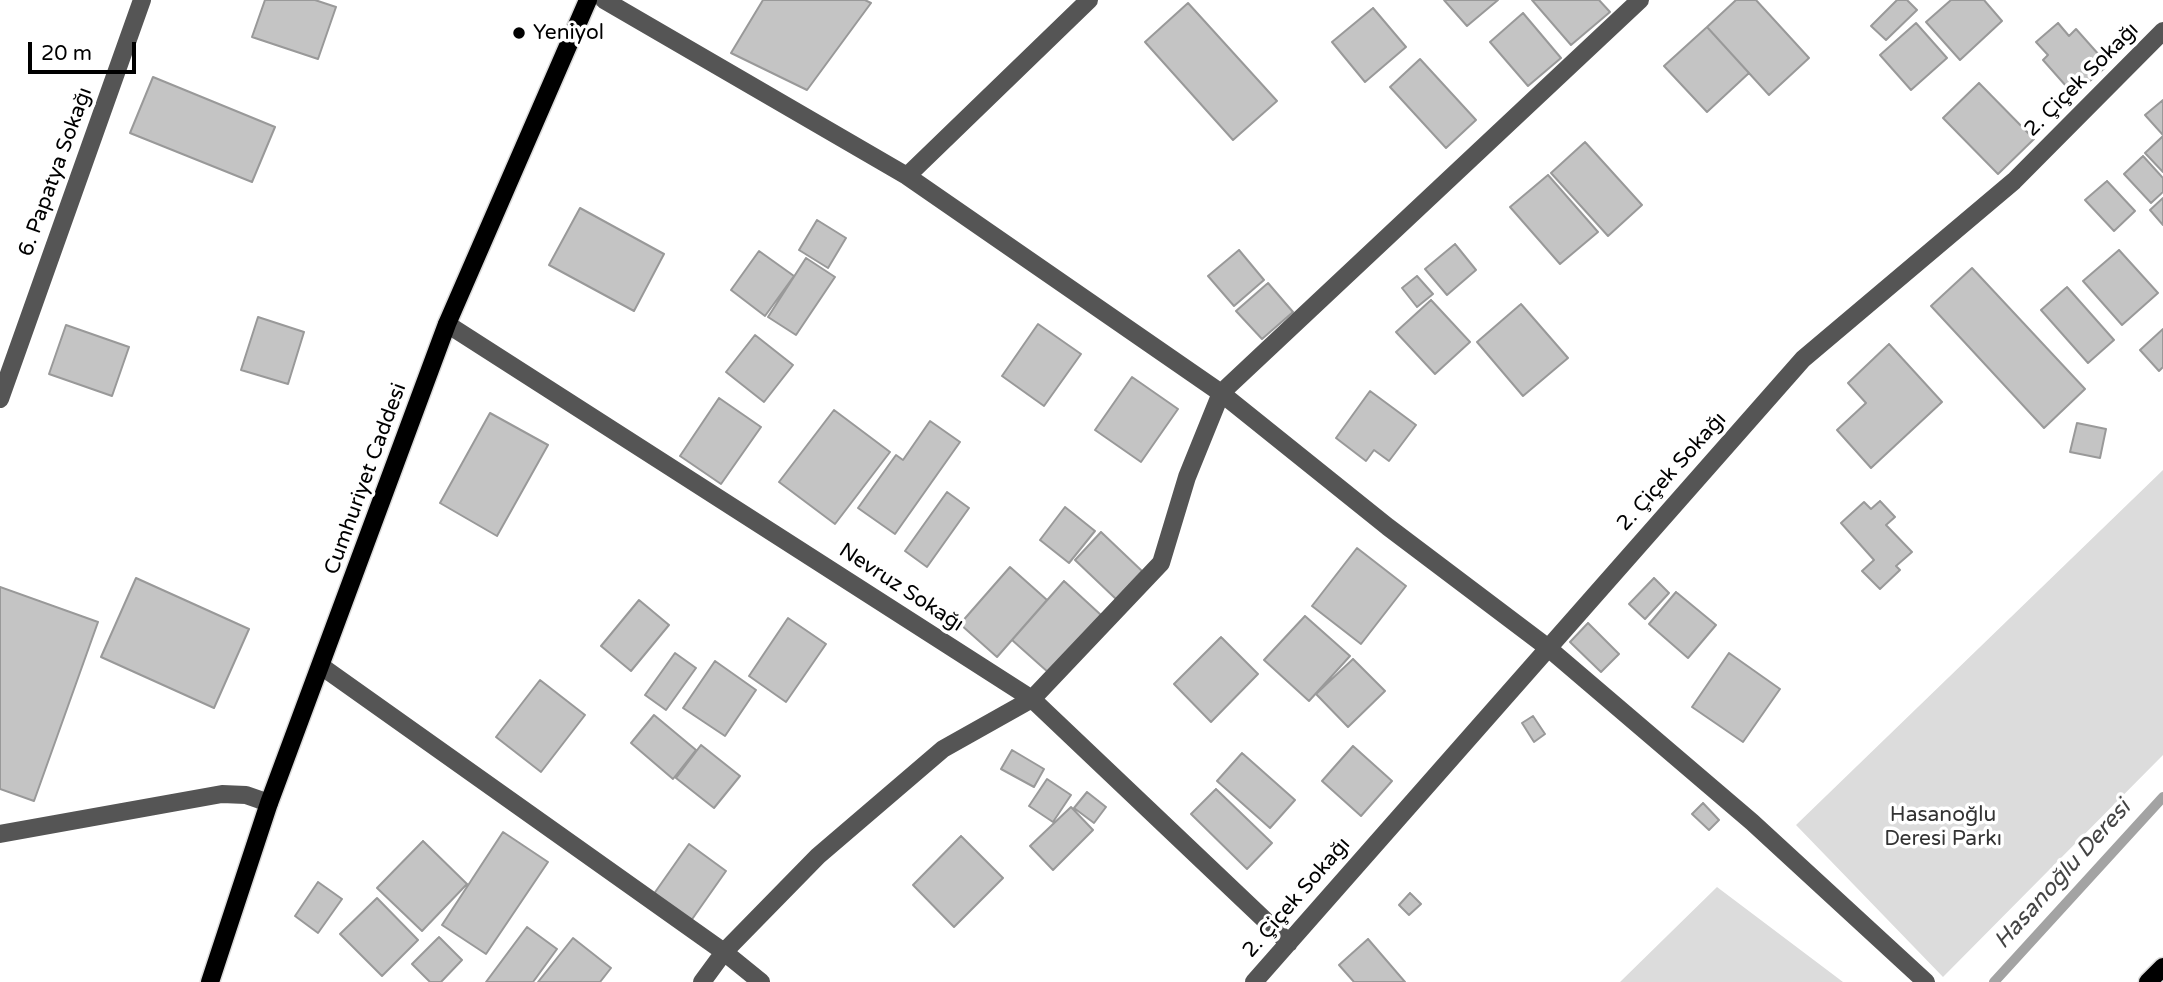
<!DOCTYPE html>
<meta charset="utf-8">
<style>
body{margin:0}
#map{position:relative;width:2163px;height:982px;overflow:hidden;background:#fff;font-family:"Varela Round",sans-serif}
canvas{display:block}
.scale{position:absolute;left:28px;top:42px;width:108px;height:32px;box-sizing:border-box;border:4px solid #000;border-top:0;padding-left:9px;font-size:21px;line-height:24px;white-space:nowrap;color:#000;-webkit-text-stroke:5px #fff;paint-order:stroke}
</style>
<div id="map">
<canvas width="2163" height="982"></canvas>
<div class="scale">20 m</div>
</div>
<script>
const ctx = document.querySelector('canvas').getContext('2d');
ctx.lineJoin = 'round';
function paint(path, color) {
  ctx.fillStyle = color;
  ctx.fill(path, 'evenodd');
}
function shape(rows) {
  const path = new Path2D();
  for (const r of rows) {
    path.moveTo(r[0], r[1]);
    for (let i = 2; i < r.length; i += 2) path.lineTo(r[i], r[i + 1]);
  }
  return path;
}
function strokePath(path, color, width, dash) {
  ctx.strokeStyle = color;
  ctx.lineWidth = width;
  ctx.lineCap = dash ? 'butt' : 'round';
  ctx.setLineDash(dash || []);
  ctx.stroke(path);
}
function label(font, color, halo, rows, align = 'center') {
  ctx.font = font + ' "Varela Round",sans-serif';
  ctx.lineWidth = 7;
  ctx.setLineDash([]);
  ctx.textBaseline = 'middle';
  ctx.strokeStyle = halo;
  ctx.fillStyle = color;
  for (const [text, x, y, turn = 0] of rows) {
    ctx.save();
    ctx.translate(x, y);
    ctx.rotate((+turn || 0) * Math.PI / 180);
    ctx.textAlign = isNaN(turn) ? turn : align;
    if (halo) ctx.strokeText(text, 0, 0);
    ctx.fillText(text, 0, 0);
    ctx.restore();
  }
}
const green = shape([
 [2163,470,2163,755,1943,977,1796,825],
 [1717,887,1843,982,1620,982]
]);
const stream = shape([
 [1994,982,2163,797]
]);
const building = shape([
 [265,0,315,0,336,7,318,59,252,37,265,0],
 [763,0,865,0,871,3,807,90,731,53,763,0],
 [1444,0,1498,0,1467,26,1444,0],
 [1532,0,1599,0,1610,12,1571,45,1532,0],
 [1736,0,1756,0,1809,58,1769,95,1707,27,1736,0],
 [1897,0,1907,0,1917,10,1886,40,1871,26,1897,0],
 [1951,0,1984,0,2002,21,1960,60,1926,22,1951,0],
 [1188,3,1277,101,1233,140,1145,42,1188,3],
 [1373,8,1406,47,1365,82,1332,42,1373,8],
 [1523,13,1561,58,1528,86,1490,42,1523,13],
 [1916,23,1947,58,1911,90,1880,55,1916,23],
 [2058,23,2069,36,2076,29,2108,65,2074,95,2043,60,2048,55,2036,42,2058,23],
 [1707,27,1749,73,1707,112,1664,66,1707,27],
 [1420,59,1476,120,1446,148,1390,87,1420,59],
 [153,77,275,127,252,182,130,133,153,77],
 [1979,83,2034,139,1998,174,1943,118,1979,83],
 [2163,100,2163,135,2145,115,2163,100],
 [2163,136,2163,172,2145,153,2163,136],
 [1585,142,1642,205,1608,236,1551,173,1585,142],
 [2143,156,2163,178,2163,192,2151,203,2124,174,2143,156],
 [1548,175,1598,232,1560,264,1510,207,1548,175],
 [2107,181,2135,211,2114,231,2085,200,2107,181],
 [2163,198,2163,225,2150,210,2163,198],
 [580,208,664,254,634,311,549,265,580,208],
 [817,220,846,238,828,268,799,250,817,220],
 [1455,244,1476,270,1447,295,1425,269,1455,244],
 [1239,250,1264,280,1234,306,1208,276,1239,250],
 [2119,250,2158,293,2122,325,2083,281,2119,250],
 [759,251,794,276,765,316,731,290,759,251],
 [806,258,835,277,796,335,768,317,806,258],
 [1972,268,2085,389,2044,428,1931,306,1972,268],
 [1417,276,1433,294,1417,307,1402,288,1417,276],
 [1268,283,1293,312,1262,339,1236,311,1268,283],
 [2067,287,2114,340,2088,363,2041,310,2067,287],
 [1431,300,1470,342,1435,374,1396,332,1431,300],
 [1521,304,1568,358,1523,396,1477,342,1521,304],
 [258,317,304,332,288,384,241,370,258,317],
 [1038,324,1081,354,1044,406,1002,376,1038,324],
 [66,325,129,347,112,396,49,374,66,325],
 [2163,329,2163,367,2159,371,2140,350,2163,329],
 [755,335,793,365,764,402,726,372,755,335],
 [1889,344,1942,402,1871,468,1837,430,1866,403,1848,383,1889,344],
 [1132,377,1178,409,1141,462,1095,430,1132,377],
 [1370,391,1416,425,1389,461,1374,450,1366,461,1336,438,1370,391],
 [719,398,761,427,721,484,680,456,719,398],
 [834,410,890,452,835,524,779,482,834,410],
 [490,413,548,445,497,536,440,503,490,413],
 [930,421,960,442,895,534,858,508,896,455,903,460,930,421],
 [2077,423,2106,429,2100,458,2070,452,2077,423],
 [947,492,969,508,927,567,905,551,947,492],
 [1880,501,1895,517,1886,525,1912,552,1896,566,1900,570,1880,589,1862,571,1874,560,1841,523,1864,502,1871,509,1880,501],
 [1065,507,1095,531,1069,563,1040,540,1065,507],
 [1101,532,1142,571,1116,599,1075,560,1101,532],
 [1357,548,1406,586,1361,644,1312,606,1357,548],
 [1010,567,1047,600,997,657,960,624,1010,567],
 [136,578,249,629,214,708,101,657,136,578],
 [1654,578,1669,593,1645,619,1629,604,1654,578],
 [1064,581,1101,615,1049,673,1012,640,1064,581],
 [0,587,98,622,34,801,0,789,0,587],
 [1676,592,1716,625,1688,658,1649,624,1676,592],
 [639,600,669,625,631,671,601,646,639,600],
 [1305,616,1350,656,1309,701,1264,660,1305,616],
 [788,618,826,644,786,702,749,676,788,618],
 [1588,623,1619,654,1601,672,1570,642,1588,623],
 [1221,637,1258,674,1211,722,1174,684,1221,637],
 [675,653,696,668,666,710,645,695,675,653],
 [1729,653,1780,689,1743,742,1692,707,1729,653],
 [1353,659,1385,691,1348,727,1316,694,1353,659],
 [715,661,756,690,725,736,683,708,715,661],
 [540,680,585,715,541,772,496,737,540,680],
 [654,715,696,750,673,779,631,743,654,715],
 [1533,716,1545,734,1534,742,1522,723,1533,716],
 [701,745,740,776,714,808,676,778,701,745],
 [1353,746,1392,781,1361,816,1322,781,1353,746],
 [1012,750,1044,769,1034,787,1001,769,1012,750],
 [1242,753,1295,800,1270,828,1217,781,1242,753],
 [1047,779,1071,795,1053,822,1029,806,1047,779],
 [1216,789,1272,843,1247,869,1191,814,1216,789],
 [1087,792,1106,807,1094,823,1074,808,1087,792],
 [1703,803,1719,820,1709,830,1692,814,1703,803],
 [1071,807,1093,830,1053,870,1030,846,1071,807],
 [503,832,548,862,486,954,442,925,503,832],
 [961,836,1003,878,954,927,913,885,961,836],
 [423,841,467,884,422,931,377,888,423,841],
 [689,844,726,871,688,925,651,898,689,844],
 [318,882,342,899,318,933,295,916,318,882],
 [1410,893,1421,904,1409,915,1399,905,1410,893],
 [377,898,418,940,382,976,340,934,377,898],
 [527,927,557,949,533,982,486,982,527,927],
 [439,937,462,960,441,982,430,982,412,964,439,937],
 [573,938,611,968,600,982,538,982,573,938],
 [1368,939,1405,982,1354,982,1339,965,1368,939]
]);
const minor = shape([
 [604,0,907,176,1221,393,1388,527,1547,647,1752,822,1926,982],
 [907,176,1089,0],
 [447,324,1032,699,1289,943],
 [0,399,142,0],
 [321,666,724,952,761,982],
 [0,834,222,794,246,795,269,803],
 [702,982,724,952,818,856,943,749,1032,699,1161,563,1187,477,1221,393,1640,0],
 [1254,982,1803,359,2014,181,2163,31]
]);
const major = shape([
 [210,982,269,803,447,324,588,0],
 [2148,982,2163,967]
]);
const markers = [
 [519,33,7,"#000"]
];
const poiNames = [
 ["Yeniyol",533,33]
];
const streetNames = [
 ["2. Çiçek Sokağı",2082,80,-45],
 ["6. Papatya Sokağı",56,172,-70],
 ["2. Çiçek Sokağı",1672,472,-48],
 ["Cumhuriyet Caddesi",366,479,-70],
 ["Nevruz Sokağı",901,588,33],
 ["2. Çiçek Sokağı",1297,898,-49]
];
const parkNames = [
 ["Hasanoğlu",1943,815],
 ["Deresi Parkı",1943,839]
];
const waterNames = [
 ["Hasanoğlu Deresi",2063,875,-48]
];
paint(green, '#dcdcdc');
strokePath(stream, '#a3a3a3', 10);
paint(building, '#c4c4c4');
strokePath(building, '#999', 2);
strokePath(major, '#dbdbdb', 21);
strokePath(minor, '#555', 18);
strokePath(major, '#000', 18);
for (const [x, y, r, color] of markers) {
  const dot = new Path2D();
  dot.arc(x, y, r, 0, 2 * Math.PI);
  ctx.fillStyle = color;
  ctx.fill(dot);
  strokePath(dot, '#fff', 2.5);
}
label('21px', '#000', '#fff', poiNames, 'left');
label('21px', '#000', '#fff', streetNames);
label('21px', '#333', '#fff', parkNames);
label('italic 23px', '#444', '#fff', waterNames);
</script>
